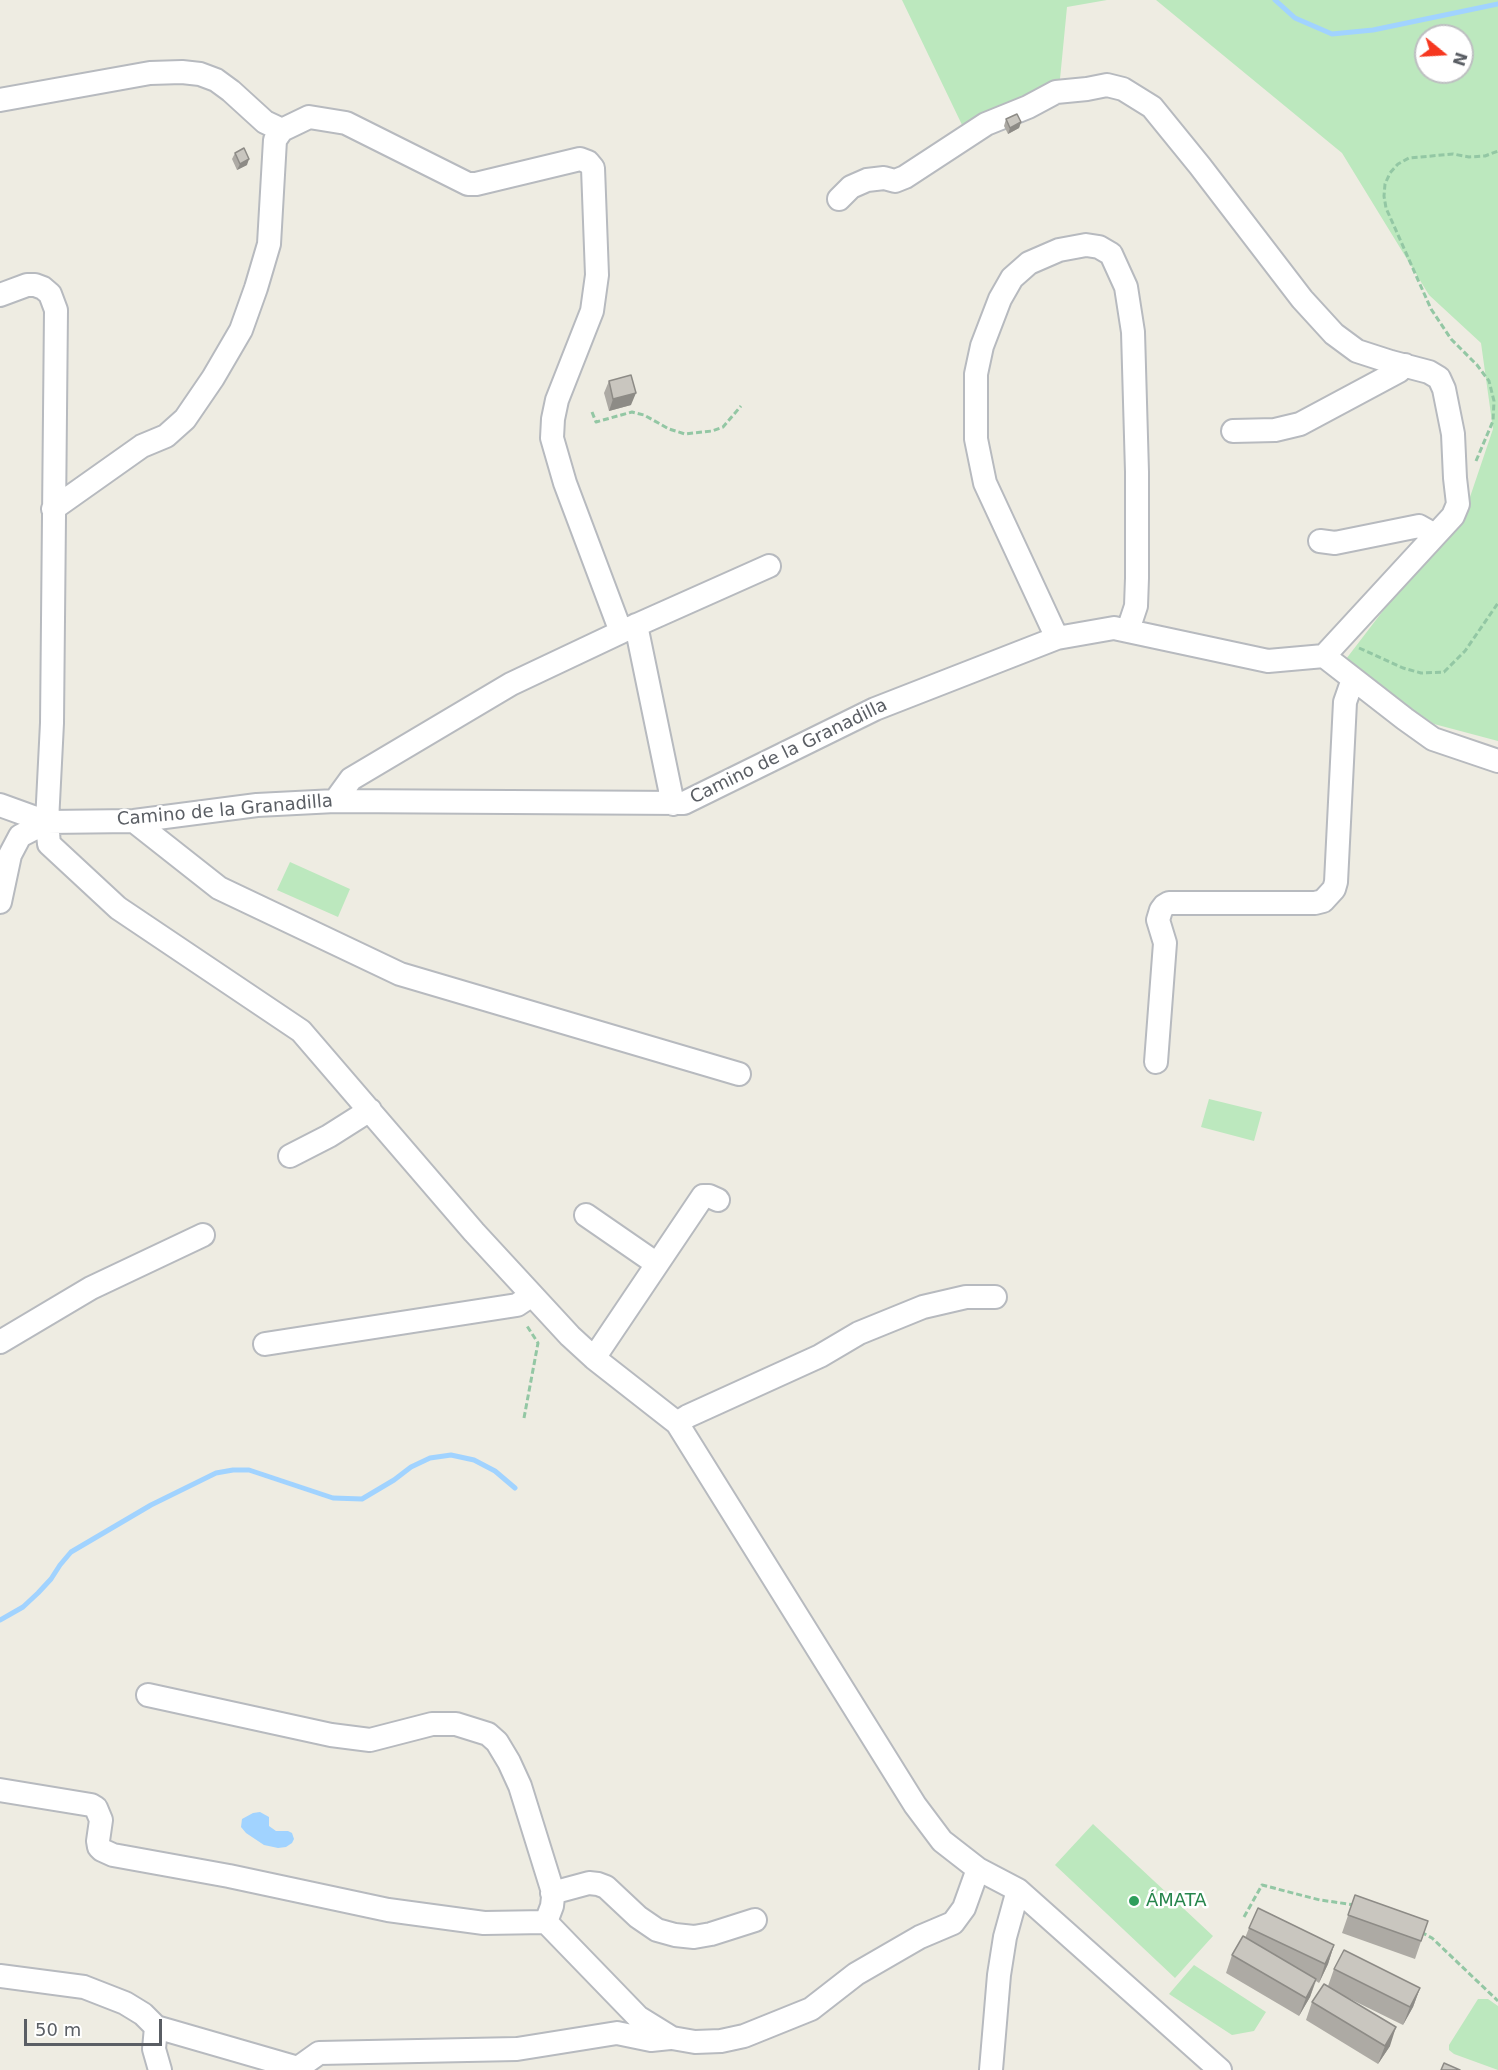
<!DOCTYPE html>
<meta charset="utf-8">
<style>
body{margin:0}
#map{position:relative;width:1498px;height:2070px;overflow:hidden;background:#eeece2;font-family:"DejaVu Sans",sans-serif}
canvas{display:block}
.north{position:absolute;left:1414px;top:24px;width:60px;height:60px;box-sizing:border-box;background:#fff;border:2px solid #bdbfc1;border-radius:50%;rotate:108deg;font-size:16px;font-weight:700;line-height:24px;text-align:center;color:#5a5e64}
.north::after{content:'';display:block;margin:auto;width:21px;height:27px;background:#f63820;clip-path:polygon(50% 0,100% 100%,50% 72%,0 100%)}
.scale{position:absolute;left:24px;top:2019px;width:138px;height:27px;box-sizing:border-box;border:3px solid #5a5e64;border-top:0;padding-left:8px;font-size:18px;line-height:21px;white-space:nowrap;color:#5a5e64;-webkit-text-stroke:4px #fff;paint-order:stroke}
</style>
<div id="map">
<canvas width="1498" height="2070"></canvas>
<div class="north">N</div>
<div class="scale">50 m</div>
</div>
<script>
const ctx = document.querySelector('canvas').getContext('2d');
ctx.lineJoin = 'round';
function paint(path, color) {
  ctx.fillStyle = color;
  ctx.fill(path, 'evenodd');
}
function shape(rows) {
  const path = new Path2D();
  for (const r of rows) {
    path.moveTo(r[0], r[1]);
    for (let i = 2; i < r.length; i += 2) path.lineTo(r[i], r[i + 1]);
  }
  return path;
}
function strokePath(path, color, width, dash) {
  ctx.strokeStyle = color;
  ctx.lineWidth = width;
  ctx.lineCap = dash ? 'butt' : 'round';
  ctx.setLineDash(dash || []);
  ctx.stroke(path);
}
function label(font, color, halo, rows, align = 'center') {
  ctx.font = font + ' "DejaVu Sans",sans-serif';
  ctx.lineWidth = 5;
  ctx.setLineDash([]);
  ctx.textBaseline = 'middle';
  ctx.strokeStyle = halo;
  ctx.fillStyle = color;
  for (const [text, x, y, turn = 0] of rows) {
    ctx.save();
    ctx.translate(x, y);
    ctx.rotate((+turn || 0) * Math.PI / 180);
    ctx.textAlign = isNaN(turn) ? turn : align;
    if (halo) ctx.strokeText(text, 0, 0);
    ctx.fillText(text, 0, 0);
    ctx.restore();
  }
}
const green = shape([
 [902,0,1107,0,1067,7,1060,79,964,129],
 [1156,0,1498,0,1498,741,1434,724,1343,663,1470,497,1493,429,1481,343,1429,295,1342,153],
 [1426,36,1462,36,1462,72,1426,72],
 [290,862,350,889,338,917,277,890],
 [1209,1099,1262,1112,1254,1141,1201,1127],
 [1093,1824,1213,1936,1175,1978,1055,1865],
 [1194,1965,1266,2012,1254,2031,1232,2035,1169,1994],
 [1478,1999,1488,1999,1498,2006,1498,2070,1454,2054,1449,2050,1449,2045]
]);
const water = shape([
 [260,1812,269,1817,269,1826,276,1831,288,1831,292,1833,294,1839,292,1843,286,1847,278,1848,264,1845,246,1833,241,1827,242,1819,253,1813]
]);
const stream = shape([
 [1275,0,1295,18,1332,34,1373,30,1498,4],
 [0,1620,23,1607,38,1593,51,1579,60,1565,71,1552,151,1505,216,1473,233,1470,249,1470,333,1498,362,1499,394,1480,411,1467,430,1458,451,1455,474,1460,495,1471,515,1488]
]);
const path = shape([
 [592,412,596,422,632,412,644,415,669,429,685,434,712,431,723,427,741,406],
 [1476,461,1493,421,1494,401,1489,381,1477,365,1451,339,1431,309,1386,208,1384,196,1385,184,1390,173,1398,164,1409,158,1453,154,1469,157,1485,156,1498,151],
 [1359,648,1403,668,1421,673,1444,672,1465,651,1498,603],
 [524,1418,538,1343,527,1326],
 [1244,1917,1262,1885,1320,1900,1355,1905],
 [1421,1932,1432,1938,1498,2001]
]);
const minor = shape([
 [0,100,150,73,182,72,200,74,216,80,231,91,265,122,282,130],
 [839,199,851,187,867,180,884,178,895,181,905,177,986,124,1028,107,1056,92,1087,89,1107,85,1123,89,1152,107,1200,166,1302,299,1334,334,1357,351,1391,362,1429,372,1439,378,1444,389,1453,434,1455,478,1458,504,1453,516,1324,656],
 [0,295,27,285,35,285,43,288,50,294,56,310,52,723,47,822,20,836,10,855,0,902],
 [1233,431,1275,430,1300,424,1399,371,1405,365],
 [53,509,142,446,166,436,185,419,213,378,241,330,256,288,269,244,275,140,282,130,309,117,346,123,468,184,476,184,580,159,588,162,593,168,597,275,592,311,557,400,553,419,552,438,565,483,621,632],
 [1320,541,1335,543,1419,526,1435,535],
 [636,625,673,804],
 [1057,638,985,483,976,439,976,374,982,346,1000,299,1012,278,1029,263,1059,250,1086,245,1099,247,1111,254,1126,287,1133,332,1137,472,1137,578,1136,606,1128,630],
 [335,801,351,779,511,684,621,632,769,566],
 [0,805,47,822,134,821,257,805,335,801,684,803,875,709,1057,638,1114,628,1268,661,1324,656,1405,719,1433,739,1498,761],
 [134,821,219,888,400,974,739,1074],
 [47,822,49,844,118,908,301,1031,474,1232,570,1336,594,1358,677,1423,915,1805,942,1841,978,1869,1018,1890,1220,2070],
 [1156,1062,1165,943,1158,920,1161,910,1164,906,1169,903,1315,903,1323,901,1334,889,1336,882,1345,702,1353,679],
 [290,1156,329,1136,370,1110],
 [586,1215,657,1264],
 [0,1342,91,1288,203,1235],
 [265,1344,517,1305,532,1295],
 [594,1358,703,1196,709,1196,718,1200],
 [677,1423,688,1416,820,1356,859,1333,923,1307,966,1297,995,1297],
 [148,1695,331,1735,370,1740,432,1724,456,1724,488,1734,497,1742,509,1762,520,1786,552,1889,553,1897,552,1906,546,1922],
 [0,1790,91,1805,96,1808,101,1820,98,1841,99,1847,102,1850,113,1855,229,1876,388,1910,484,1923,546,1922,638,2017,672,2038,695,2042,721,2041,744,2036,811,2009,856,1974,920,1937,953,1923,964,1908,978,1869],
 [552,1893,589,1883,598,1884,606,1887,638,1917,657,1930,675,1935,694,1937,711,1934,755,1920],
 [0,1976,84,1987,125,2003,143,2014,156,2027,298,2068,319,2053,517,2049,617,2033,651,2040,670,2038],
 [156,2027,154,2049,160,2070],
 [991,2070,999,1975,1005,1937,1018,1890]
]);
const wall = shape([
 [1006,119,1021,122,1019,128,1008,134,1004,126],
 [235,153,247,165,237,170,232,159],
 [609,381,631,405,609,411,604,393],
 [1355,1895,1428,1921,1415,1959,1342,1933],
 [1249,1928,1334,1945,1328,1964,1319,1983,1316,1981,1310,1997,1299,2016,1226,1973,1232,1955,1245,1938],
 [1334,1969,1420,1988,1413,2007,1403,2025,1340,1994,1390,2046,1378,2064,1306,2020,1312,2002,1328,1986]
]);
const shadedWall = shape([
 [1021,122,1019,128,1008,134,1010,128],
 [249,159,247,165,237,170,240,164],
 [636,393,631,405,609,411,613,399],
 [1334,1945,1328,1964,1319,1983,1325,1964],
 [1316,1979,1310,1997,1299,2016,1306,1998],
 [1420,1988,1413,2007,1403,2025,1410,2007],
 [1396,2027,1390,2046,1378,2064,1385,2046]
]);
const building = shape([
 [1017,114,1021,122,1010,128,1006,119,1017,114],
 [244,148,249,159,240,164,235,153,244,148],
 [631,375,636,393,613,399,609,381,631,375],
 [1355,1895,1428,1921,1421,1941,1348,1915,1355,1895],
 [1258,1908,1334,1945,1325,1964,1249,1928,1258,1908],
 [1243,1936,1316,1979,1306,1998,1232,1955,1243,1936],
 [1344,1950,1420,1988,1410,2007,1334,1969,1344,1950],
 [1324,1984,1396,2027,1385,2046,1312,2002,1324,1984],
 [1444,2063,1460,2070,1441,2070,1444,2063]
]);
const markers = [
 [1134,1901,6,"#2e9e5b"]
];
const streetNames = [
 ["Camino de la Granadilla",789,752,-26],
 ["Camino de la Granadilla",225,811,-5]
];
const leisureNames = [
 ["ÁMATA",1146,1901]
];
paint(green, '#bce8be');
paint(water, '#a1d3ff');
strokePath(stream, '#a1d3ff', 5);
strokePath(minor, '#b7babf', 26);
strokePath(path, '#93c7a4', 3, [6, 3]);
strokePath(minor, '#fff', 22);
paint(wall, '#adaaa4');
paint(shadedWall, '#8d8b86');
paint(building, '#c9c6bf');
strokePath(building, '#8d8b86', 1.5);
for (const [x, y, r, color] of markers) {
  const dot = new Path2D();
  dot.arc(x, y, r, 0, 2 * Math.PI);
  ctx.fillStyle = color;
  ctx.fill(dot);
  strokePath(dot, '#fff', 2);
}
label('18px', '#5a5e64', '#fff', streetNames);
label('18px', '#27864d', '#fff', leisureNames, 'left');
</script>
